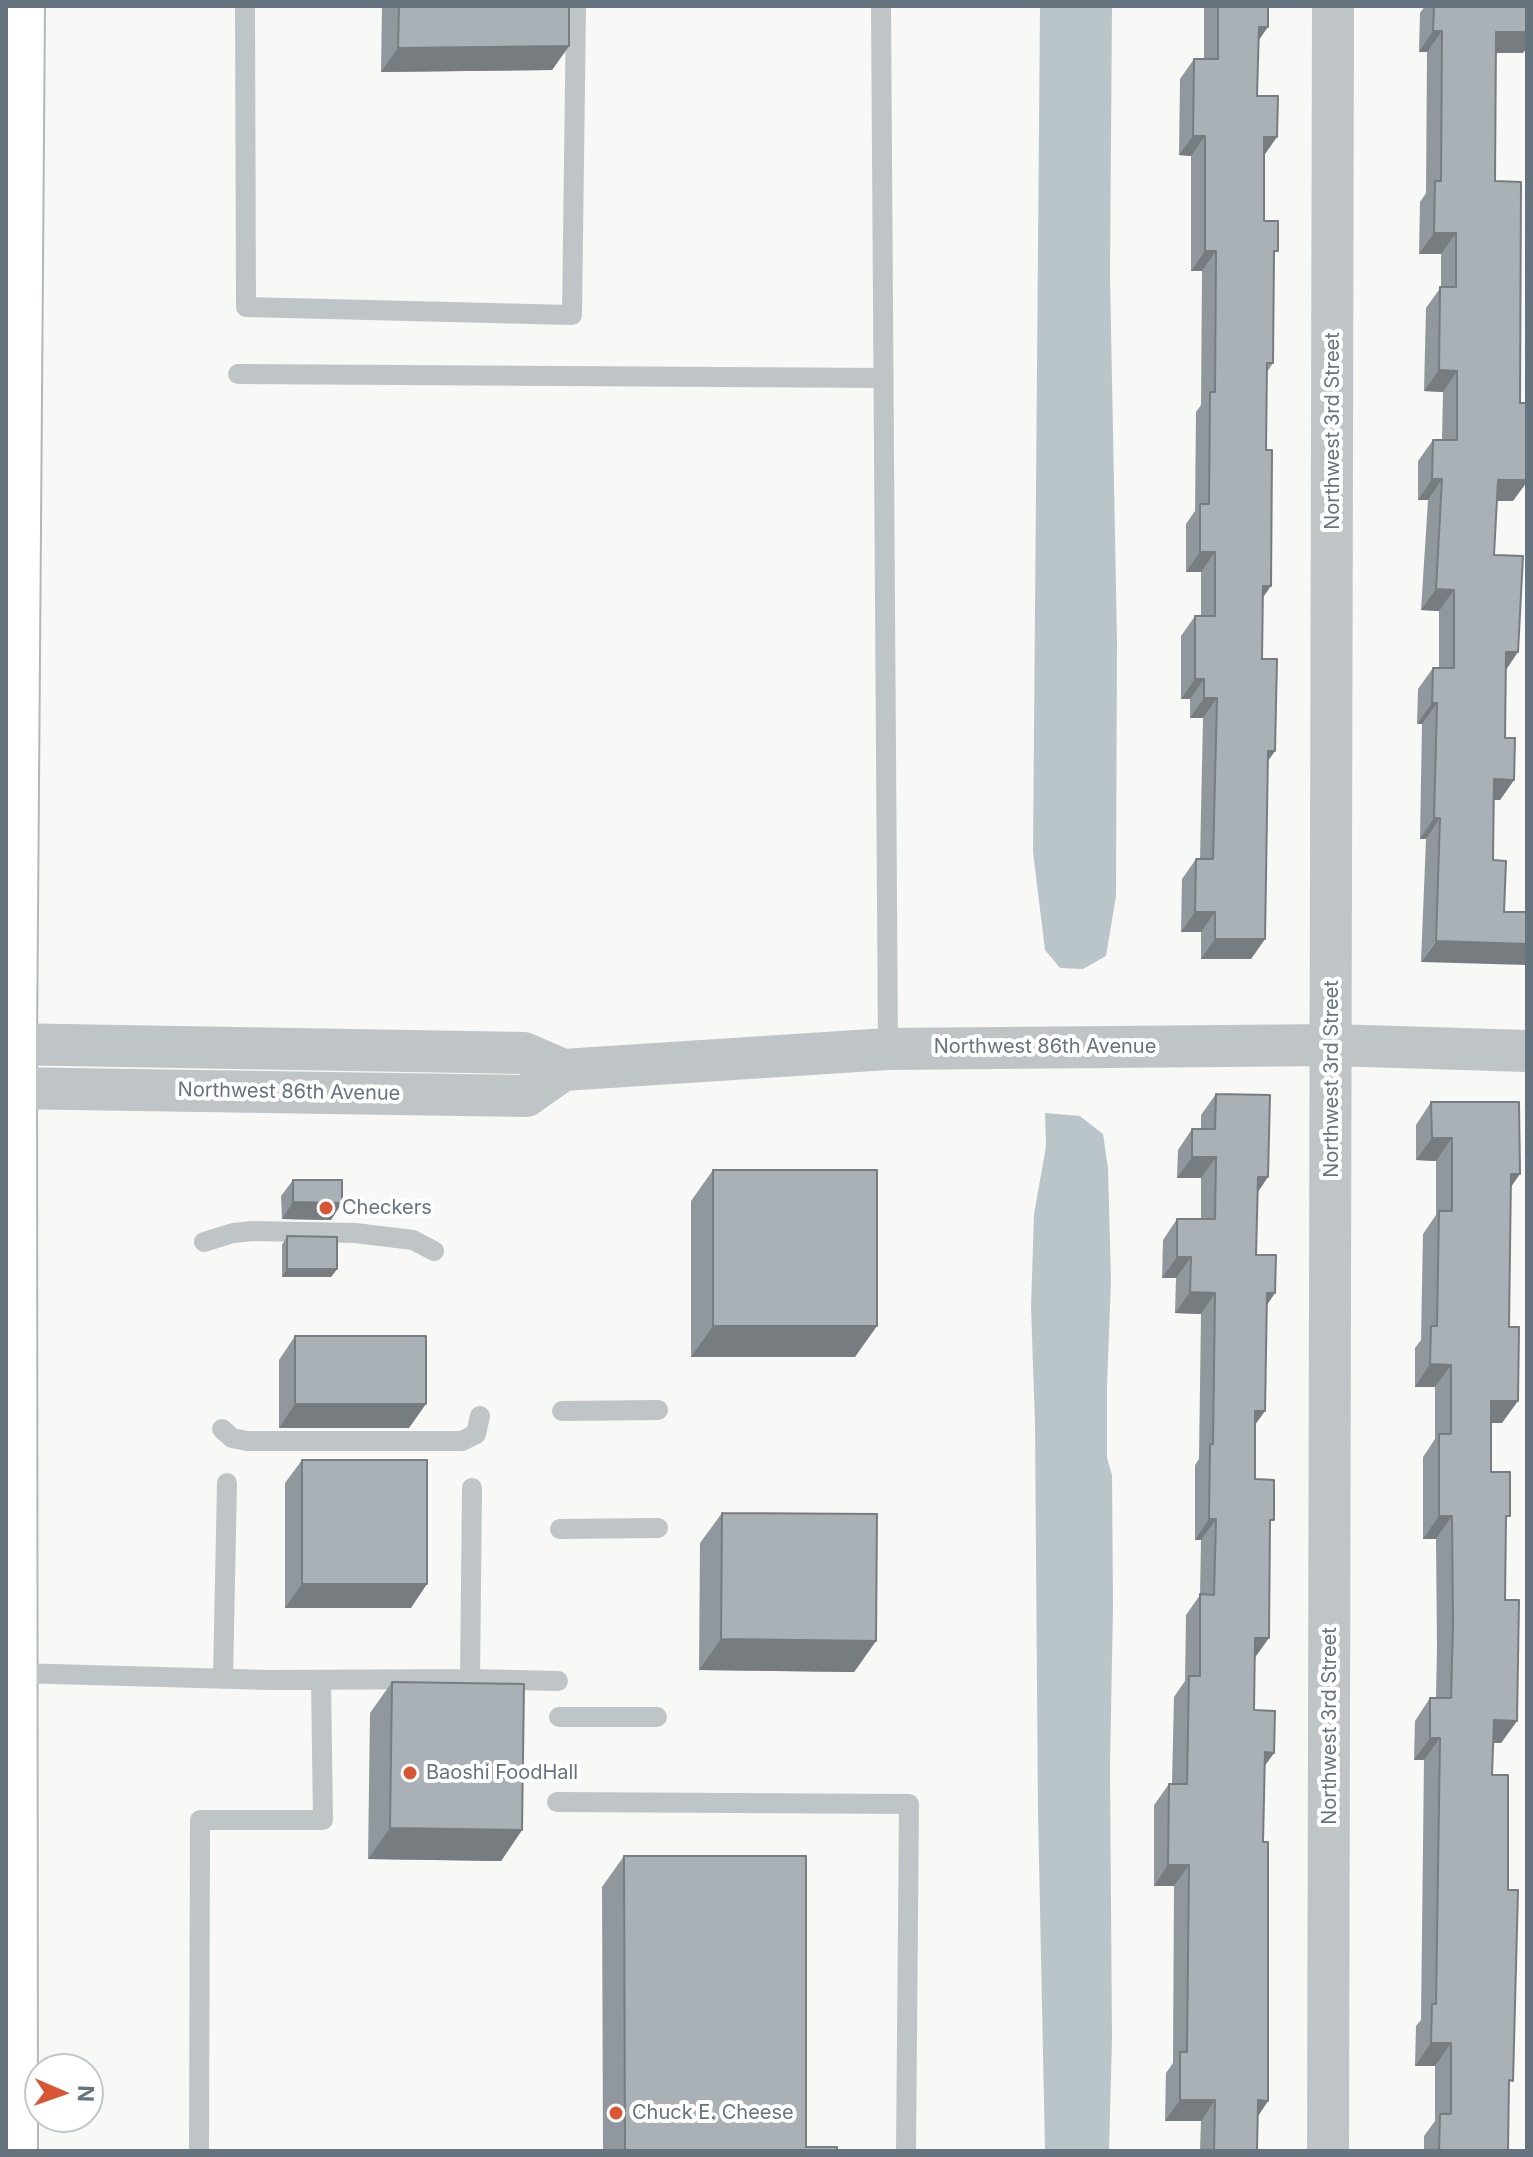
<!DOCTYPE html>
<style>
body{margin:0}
#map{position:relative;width:1533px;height:2157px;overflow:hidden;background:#f8f8f6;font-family:Inter,sans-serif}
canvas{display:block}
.frame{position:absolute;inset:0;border:8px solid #65747f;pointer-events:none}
.north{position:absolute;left:24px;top:2053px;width:80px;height:80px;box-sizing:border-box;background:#fff;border:2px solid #c1c7cc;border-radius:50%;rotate:92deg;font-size:22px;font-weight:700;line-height:32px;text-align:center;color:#65747f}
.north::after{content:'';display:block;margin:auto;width:28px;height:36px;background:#d85636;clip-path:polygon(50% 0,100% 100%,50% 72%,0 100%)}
</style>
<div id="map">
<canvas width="1533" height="2157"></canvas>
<div class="frame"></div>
<div class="north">N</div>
</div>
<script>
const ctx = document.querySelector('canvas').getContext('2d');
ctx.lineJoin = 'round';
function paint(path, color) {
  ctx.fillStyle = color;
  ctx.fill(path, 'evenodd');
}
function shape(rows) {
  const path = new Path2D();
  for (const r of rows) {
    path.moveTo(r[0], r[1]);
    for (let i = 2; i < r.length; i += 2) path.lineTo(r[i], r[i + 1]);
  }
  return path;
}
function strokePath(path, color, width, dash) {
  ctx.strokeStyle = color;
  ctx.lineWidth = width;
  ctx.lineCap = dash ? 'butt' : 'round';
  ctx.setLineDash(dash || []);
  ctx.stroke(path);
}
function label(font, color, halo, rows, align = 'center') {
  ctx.font = font + ' Inter,sans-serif';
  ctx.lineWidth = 8;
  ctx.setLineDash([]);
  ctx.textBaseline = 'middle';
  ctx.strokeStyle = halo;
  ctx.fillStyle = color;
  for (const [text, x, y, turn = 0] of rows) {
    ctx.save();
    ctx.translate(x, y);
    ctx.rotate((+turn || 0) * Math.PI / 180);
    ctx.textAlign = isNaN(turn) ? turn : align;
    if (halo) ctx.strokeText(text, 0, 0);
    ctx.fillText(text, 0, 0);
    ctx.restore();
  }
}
const water = shape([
 [1040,6,1112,6,1110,275,1117,641,1116,896,1106,956,1083,969,1060,968,1045,950,1033,852],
 [1045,1113,1080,1116,1103,1134,1108,1168,1111,1281,1107,1385,1107,1458,1112,1475,1113,1606,1110,1767,1112,2039,1109,2151,1045,2151,1038,1812,1035,1424,1031,1307,1034,1214,1046,1147]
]);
const lane = shape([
 [245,6,246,307,572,315,576,6],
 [881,6,888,1049],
 [238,374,884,378],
 [204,1242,233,1233,253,1231,355,1233,413,1240,434,1251],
 [562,1411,658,1410],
 [222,1429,232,1438,247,1441,462,1441,476,1434,480,1416],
 [560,1529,658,1528],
 [16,1673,271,1680,470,1679,558,1681],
 [223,1679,227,1483],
 [470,1679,472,1488],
 [559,1717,657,1717],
 [557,1802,909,1804,906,2151],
 [199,2151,200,1820,323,1820,321,1680]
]);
const street = shape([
 [6,1044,524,1053,563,1070,888,1049,1332,1045,1527,1051],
 [6,1088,526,1096,563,1070],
 [1328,2151,1333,6]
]);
const highway = shape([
 [15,2151,14,1044,22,6]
]);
const wall = shape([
 [382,6,569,6,569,46,552,70,381,72],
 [1204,6,1268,6,1258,42,1257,96,1264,155,1264,221,1274,257,1273,363,1267,372,1263,598,1262,659,1268,761,1265,939,1251,959,1201,959,1201,932,1181,932,1182,879,1196,859,1200,859,1203,718,1190,718,1190,699,1181,699,1181,636,1195,616,1201,616,1201,572,1186,572,1186,524,1195,511,1196,412,1201,405,1202,271,1191,271,1191,156,1179,155,1180,79,1194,59,1204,59],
 [1425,6,1527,6,1523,53,1496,53,1495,181,1513,501,1497,501,1494,555,1506,670,1505,738,1514,780,1500,800,1494,800,1493,860,1421,962,1426,839,1420,839,1422,724,1417,724,1418,689,1433,668,1439,668,1439,611,1421,610,1428,500,1418,500,1418,461,1433,440,1442,440,1443,392,1424,391,1426,308,1441,287,1441,254,1419,254,1420,202,1426,193,1427,52,1419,52,1420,13],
 [1216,1094,1258,1192,1256,1255,1266,1306,1255,1425,1255,1479,1270,1525,1255,1658,1254,1710,1274,1753,1264,1766,1263,1842,1268,2101,1258,2116,1257,2151,1200,2151,1201,2121,1165,2121,1166,2073,1173,2063,1174,1886,1154,1886,1154,1805,1169,1784,1172,1784,1174,1697,1185,1681,1186,1615,1200,1595,1201,1540,1195,1540,1195,1465,1199,1459,1201,1314,1175,1313,1176,1278,1162,1278,1163,1240,1177,1219,1201,1219,1201,1178,1177,1178,1178,1150,1192,1129,1201,1129,1201,1115],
 [1431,1102,1510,1187,1502,1423,1491,1423,1491,1472,1506,1522,1505,1600,1517,1721,1501,1743,1493,1743,1492,1775,1508,1890,1508,2151,1424,2151,1424,2136,1435,2121,1435,2066,1415,2066,1416,2026,1421,2020,1424,1760,1414,1760,1415,1721,1430,1698,1436,1698,1437,1647,1436,1539,1423,1539,1423,1457,1435,1439,1435,1387,1415,1387,1415,1348,1421,1340,1423,1234,1436,1215,1436,1161,1416,1160,1416,1125],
 [713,1170,855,1357,691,1357,691,1201],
 [293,1180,331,1220,282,1219,281,1196],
 [287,1236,337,1269,331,1277,282,1277,282,1245],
 [295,1336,409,1428,279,1428,279,1360],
 [302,1460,411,1608,285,1608,285,1483],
 [722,1513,876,1641,854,1672,699,1670,700,1543],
 [392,1682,522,1830,501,1861,368,1859,370,1713],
 [624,1856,806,2147,837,2151,603,2151,602,1887]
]);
const shadedWall = shape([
 [1259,27,1268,27,1254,47],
 [1433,31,1442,31,1427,52,1419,52],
 [1496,32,1527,32,1527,48,1523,53,1482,53],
 [569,46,552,70,381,72,398,48],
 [1193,136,1205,136,1191,156,1179,155],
 [1264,137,1277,137,1263,157],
 [1434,233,1456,233,1441,254,1419,254],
 [1205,251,1216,251,1202,271,1191,271],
 [1439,370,1457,371,1443,392,1424,391],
 [1432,479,1442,479,1428,500,1418,500],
 [1498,480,1527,480,1527,482,1513,501,1483,501],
 [1200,552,1215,552,1201,572,1186,572],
 [1263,586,1271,586,1257,606],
 [1436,589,1454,590,1439,611,1421,610],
 [1506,652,1518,652,1504,673],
 [1195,679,1204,679,1190,699,1181,699],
 [1204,698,1217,698,1203,718,1190,718],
 [1432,703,1437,703,1422,724,1417,724],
 [1268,751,1275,751,1261,771],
 [1494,779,1514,780,1500,800,1479,800],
 [1434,818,1440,818,1426,839,1420,839],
 [1195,912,1215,912,1201,932,1181,932],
 [1215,939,1265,939,1251,959,1201,959],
 [1436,941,1527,944,1527,965,1421,962],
 [1432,1138,1452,1138,1436,1161,1416,1160],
 [1192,1157,1216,1157,1201,1178,1177,1178],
 [1511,1174,1520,1174,1504,1197],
 [1258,1177,1268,1177,1254,1198],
 [293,1202,342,1203,331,1220,282,1219],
 [1177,1257,1191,1257,1176,1278,1162,1278],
 [287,1269,337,1269,331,1277,282,1277],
 [1190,1292,1215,1293,1201,1314,1175,1313],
 [1267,1293,1275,1293,1261,1314],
 [713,1326,877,1326,855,1357,691,1357],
 [1430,1364,1451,1365,1435,1387,1415,1387],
 [1491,1401,1518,1401,1502,1423,1475,1423],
 [295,1404,426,1404,409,1428,279,1428],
 [1255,1411,1265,1411,1250,1432],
 [1439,1516,1452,1516,1436,1539,1423,1539],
 [1209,1519,1216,1519,1201,1540,1195,1540],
 [302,1584,427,1584,411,1608,285,1608],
 [1255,1638,1269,1638,1254,1659],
 [721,1639,876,1641,854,1672,699,1670],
 [1494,1720,1517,1721,1501,1743,1478,1743],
 [1430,1738,1440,1738,1424,1760,1414,1760],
 [1265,1752,1274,1753,1259,1774],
 [390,1828,522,1830,501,1861,368,1859],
 [1168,1865,1189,1865,1174,1886,1154,1886],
 [1431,2043,1451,2043,1435,2066,1415,2066],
 [1180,2100,1215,2100,1201,2121,1165,2121],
 [1258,2100,1268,2101,1254,2122]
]);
const building = shape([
 [399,6,569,6,569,46,398,48,399,6],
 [1218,6,1268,6,1268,27,1259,27,1257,96,1278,96,1277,137,1264,137,1264,221,1278,221,1278,251,1274,251,1273,363,1267,363,1266,450,1272,450,1271,586,1263,586,1262,659,1277,659,1275,751,1268,751,1265,939,1215,939,1215,912,1195,912,1196,859,1213,859,1217,698,1204,698,1204,679,1195,679,1195,616,1215,616,1215,552,1200,552,1200,504,1209,504,1210,392,1215,392,1216,251,1205,251,1205,136,1193,136,1194,59,1218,59,1218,6],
 [1434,6,1527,6,1527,32,1496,32,1495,181,1521,182,1520,403,1527,403,1527,480,1498,480,1494,555,1523,556,1518,652,1506,652,1505,738,1515,738,1514,780,1494,779,1493,860,1506,861,1504,912,1527,912,1527,944,1436,941,1440,818,1434,818,1437,703,1432,703,1433,668,1454,668,1454,590,1436,589,1442,479,1432,479,1433,440,1457,440,1457,371,1439,370,1440,287,1456,287,1456,233,1434,233,1435,181,1441,181,1442,31,1433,31,1434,6],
 [1216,1094,1270,1095,1268,1177,1258,1177,1256,1255,1276,1255,1275,1293,1267,1293,1265,1411,1255,1411,1255,1479,1274,1480,1274,1520,1270,1520,1269,1638,1255,1638,1254,1710,1275,1711,1274,1753,1265,1752,1263,1842,1268,1842,1268,2101,1258,2100,1257,2151,1214,2151,1215,2100,1180,2100,1180,2052,1187,2052,1189,1865,1168,1865,1169,1784,1187,1784,1189,1676,1200,1676,1200,1594,1214,1595,1216,1519,1209,1519,1210,1444,1213,1444,1215,1293,1190,1292,1191,1257,1177,1257,1177,1219,1215,1219,1216,1157,1192,1157,1192,1129,1215,1129,1216,1094],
 [1431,1102,1519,1102,1520,1174,1511,1174,1509,1327,1519,1327,1518,1401,1491,1401,1491,1472,1510,1472,1510,1516,1506,1516,1505,1600,1519,1600,1517,1721,1494,1720,1492,1775,1508,1775,1508,1890,1518,1890,1513,2081,1509,2080,1508,2151,1439,2151,1440,2114,1451,2114,1451,2043,1431,2043,1432,2004,1436,2004,1440,1738,1430,1738,1430,1698,1451,1698,1453,1625,1452,1516,1439,1516,1439,1434,1451,1434,1451,1365,1430,1364,1431,1326,1437,1326,1439,1211,1452,1211,1452,1138,1432,1138,1431,1102],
 [713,1170,877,1170,877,1326,713,1326,713,1170],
 [293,1180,342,1180,342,1203,293,1202,293,1180],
 [287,1236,337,1237,337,1269,287,1269,287,1236],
 [295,1336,426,1336,426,1404,295,1404,295,1336],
 [302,1460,427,1460,427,1584,302,1584,302,1460],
 [722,1513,877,1514,876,1641,721,1639,722,1513],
 [392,1682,524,1684,522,1830,390,1828,392,1682],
 [624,1856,806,1856,806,2147,837,2147,837,2151,625,2151,624,1856]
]);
const markers = [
 [326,1208,8,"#d85636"],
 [410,1773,8,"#d85636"],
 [616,2113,8,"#d85636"]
];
const streetNames = [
 ["Northwest 3rd Street",1333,431,-90],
 ["Northwest 86th Avenue",1045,1047],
 ["Northwest 3rd Street",1332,1079,-90],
 ["Northwest 86th Avenue",289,1092,1],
 ["Northwest 3rd Street",1330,1726,-90]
];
const poiNames = [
 ["Checkers",342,1208],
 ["Baoshi FoodHall",426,1773],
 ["Chuck E. Cheese",632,2113]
];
paint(water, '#b9c5c9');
strokePath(highway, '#b3b7ba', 48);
strokePath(lane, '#bfc4c7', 20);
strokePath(street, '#bfc4c7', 42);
strokePath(highway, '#fff', 44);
paint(wall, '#91989d');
paint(shadedWall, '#767c7f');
paint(building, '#a9b1b6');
strokePath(building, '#767c7f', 2);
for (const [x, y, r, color] of markers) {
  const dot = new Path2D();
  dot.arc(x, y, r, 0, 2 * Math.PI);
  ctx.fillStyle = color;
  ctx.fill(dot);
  strokePath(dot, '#fff', 3);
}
label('20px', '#65747f', '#fff', streetNames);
label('20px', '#65747f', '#fff', poiNames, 'left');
</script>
